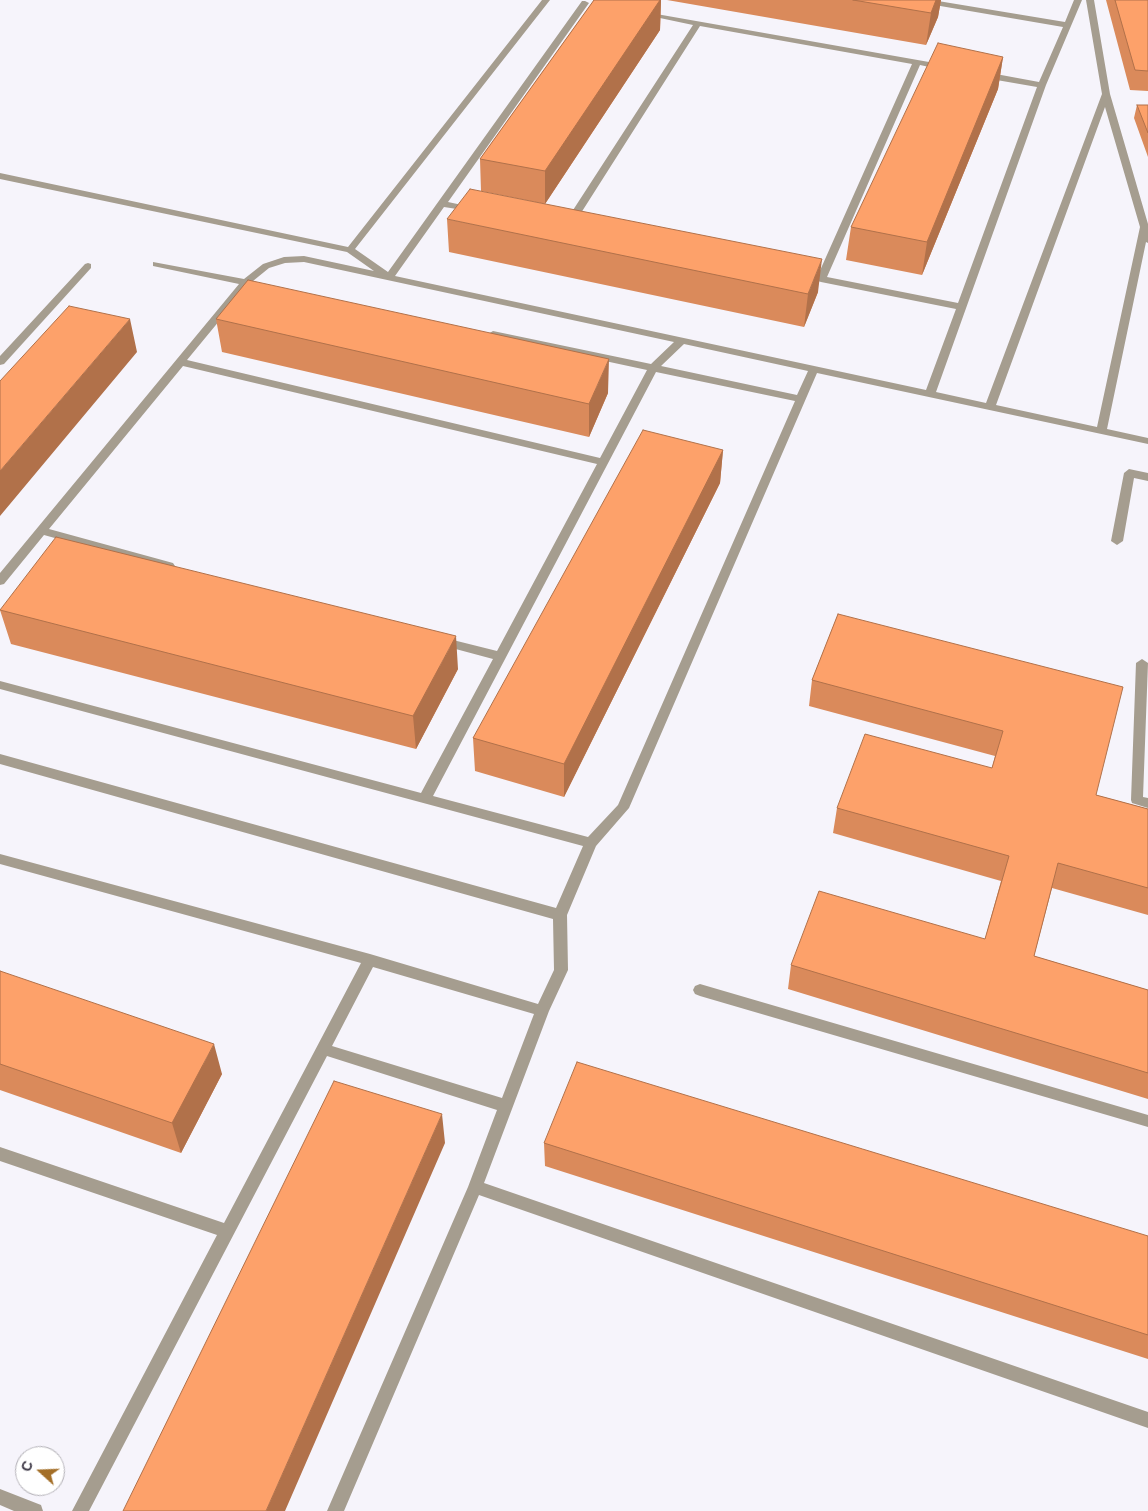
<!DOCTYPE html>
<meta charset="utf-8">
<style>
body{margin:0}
#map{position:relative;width:1148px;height:1511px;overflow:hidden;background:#f6f4fb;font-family:"DM Sans",sans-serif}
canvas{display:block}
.north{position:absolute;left:15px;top:1446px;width:50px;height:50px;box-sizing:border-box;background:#fff;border:1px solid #b1afb5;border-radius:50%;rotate:290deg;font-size:14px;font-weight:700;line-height:20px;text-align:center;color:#3d3846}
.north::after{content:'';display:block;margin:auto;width:18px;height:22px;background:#a36e27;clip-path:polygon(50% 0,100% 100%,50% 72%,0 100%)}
</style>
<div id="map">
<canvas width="1148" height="1511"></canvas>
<div class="north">С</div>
</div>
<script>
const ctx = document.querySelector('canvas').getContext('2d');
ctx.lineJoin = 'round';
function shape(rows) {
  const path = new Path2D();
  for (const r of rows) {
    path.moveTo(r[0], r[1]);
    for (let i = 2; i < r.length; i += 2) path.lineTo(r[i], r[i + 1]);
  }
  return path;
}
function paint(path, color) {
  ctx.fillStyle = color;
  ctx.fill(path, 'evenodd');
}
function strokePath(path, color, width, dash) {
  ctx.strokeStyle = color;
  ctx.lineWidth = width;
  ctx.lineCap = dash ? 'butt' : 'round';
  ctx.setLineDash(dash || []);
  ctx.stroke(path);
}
const minor = shape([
 [542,0,550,0,355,249,388,272,582,1,585,1,589,3,448,202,476,208,476,212,444,207,395,276,926,390,956,309,821,282,799,275,804,272,818,275,912,64,700,26,574,224,569,227,566,226,564,224,693,25,641,14,645,12,946,65,946,69,943,70,920,65,827,277,958,303,1037,87,985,78,981,75,985,72,1039,82,1063,27,917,2,913,0,932,0,1065,22,1074,0,1082,0,1046,85,936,392,986,403,1102,94,1086,0,1094,0,1110,94,1148,224,1148,243,1146,242,1107,429,1148,438,1148,444,817,373,629,808,596,846,567,915,568,970,549,1011,484,1183,1148,1412,1148,1428,479,1195,344,1511,327,1511,468,1187,497,1110,327,1056,89,1511,72,1511,217,1235,0,1161,0,1147,224,1223,361,963,0,864,0,854,370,954,538,1004,554,970,553,919,0,764,0,754,556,908,583,846,0,689,0,681,421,793,493,659,437,644,435,641,441,637,497,651,597,464,183,366,49,529,173,563,175,566,173,569,169,570,44,535,4,584,0,585,0,573,239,284,153,266,153,262,244,279,263,264,284,257,304,256,374,271,347,252,0,179,0,173,348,247,542,0],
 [1105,107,1140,227,1097,427,996,405,1105,107],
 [304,262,674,342,651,364,493,331,488,334,493,337,647,370,600,458,187,360,248,286,256,286,258,284,253,281,269,268,285,263,304,262],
 [684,344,808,371,797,395,661,366,684,344],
 [656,372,795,401,618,805,588,837,433,796,656,372],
 [373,967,534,1014,502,1098,332,1046,373,967],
 [88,263,91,264,91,268,4,364,0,365,0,356,85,264,88,263],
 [1129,469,1148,473,1148,481,1134,478,1123,541,1117,545,1111,541,1124,473,1129,469],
 [1142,659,1148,663,1143,797,1148,798,1148,808,1132,803,1131,800,1136,663,1142,659],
 [700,984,1148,1115,1148,1127,700,996,695,994,693,990,695,986,700,984],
 [0,1489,41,1505,43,1511,14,1511,0,1505,0,1489]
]);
const wall = shape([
 [594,0,661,0,660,30,545,204,481,191,480,159],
 [667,0,941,0,938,17,926,45],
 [1106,0,1148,0,1148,91,1130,90],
 [1003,57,998,89,922,275,846,260,851,227],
 [1137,105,1148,105,1148,157,1134,118],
 [447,219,818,292,804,327,449,252],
 [216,319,608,393,589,437,222,352],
 [723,450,720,483,564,797,475,771,473,738],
 [0,610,458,669,416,749,11,644],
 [838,614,1096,795,1148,809,1148,915,1052,888,1034,956,1148,990,1148,1099,788,989,791,965,985,939,1001,881,833,833,837,808,992,768,995,756,809,706,812,680],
 [0,971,222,1074,181,1153,0,1090],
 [544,1143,1148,1236,1148,1359,545,1166]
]);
const shadedWall = shape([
 [660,0,661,0,660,30,545,204,545,171],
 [936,0,941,0,938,17,926,45,931,13],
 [1003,57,998,89,922,275,927,242],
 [822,259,818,292,804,327,808,294],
 [130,319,137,352,0,516,0,471],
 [609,359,608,393,589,437,589,404],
 [723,450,720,483,564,797,564,764],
 [456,636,458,669,416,749,413,716],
 [214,1044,222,1074,181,1153,172,1123],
 [442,1114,445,1143,285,1511,266,1511]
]);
const building = shape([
 [594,0,660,0,545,171,480,159,594,0],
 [853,0,936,0,931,13,853,0],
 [1115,0,1148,0,1148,71,1135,70,1115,0],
 [938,43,1003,57,927,242,851,227,938,43],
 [1137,105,1148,105,1148,133,1137,105],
 [470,189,822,259,808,294,447,219,470,189],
 [248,280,609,359,589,404,216,319,248,280],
 [69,306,130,319,0,471,0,381,69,306],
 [643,430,723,450,564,764,473,738,643,430],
 [56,537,456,636,413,716,0,610,56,537],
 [838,614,1123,687,1096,795,1148,809,1148,888,1058,863,1034,956,1148,990,1148,1073,791,965,819,891,985,939,1009,856,837,808,865,734,992,768,1003,731,812,680,838,614],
 [0,971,214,1044,172,1123,0,1064,0,971],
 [577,1062,1148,1236,1148,1335,544,1143,577,1062],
 [334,1081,442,1114,266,1511,123,1511,334,1081]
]);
paint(minor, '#a59d8f');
paint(wall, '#da8a5b');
paint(shadedWall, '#b1714a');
paint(building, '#fda16a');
strokePath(building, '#b1714a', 1);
</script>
